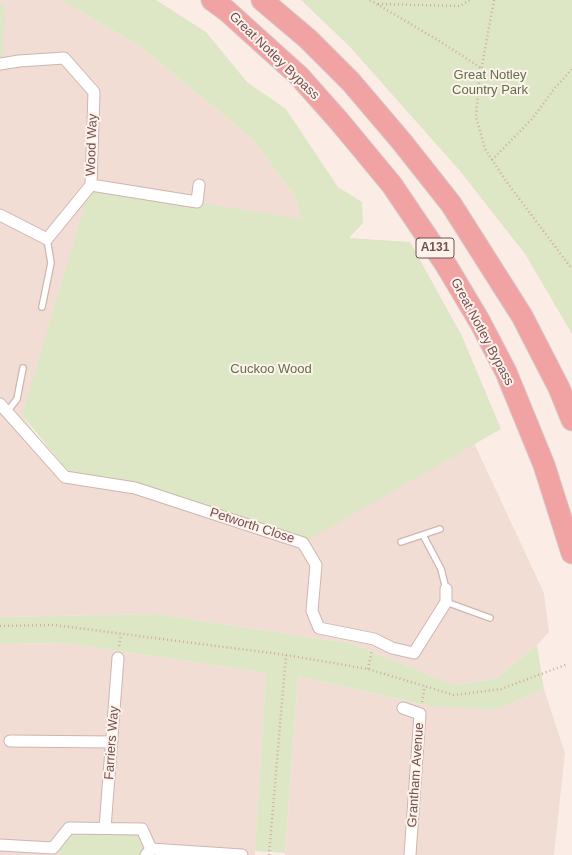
<!DOCTYPE html>
<style>
body{margin:0}
canvas{display:block;background:#fbede6}
</style>
<canvas width="572" height="855"></canvas>
<script>
const ctx = document.querySelector('canvas').getContext('2d');
ctx.lineJoin = 'round';
function paint(path, color) {
  ctx.fillStyle = color;
  ctx.fill(path, 'evenodd');
}
function shape(rows) {
  const path = new Path2D();
  for (const r of rows) {
    path.moveTo(r[0], r[1]);
    for (let i = 2; i < r.length; i += 2) path.lineTo(r[i], r[i + 1]);
  }
  return path;
}
function strokePath(path, color, width, dash) {
  ctx.strokeStyle = color;
  ctx.lineWidth = width;
  ctx.lineCap = dash ? 'butt' : 'round';
  ctx.setLineDash(dash || []);
  ctx.stroke(path);
}
function label(font, color, halo, rows, align = 'center') {
  ctx.font = font + ' Helvetica,sans-serif';
  ctx.lineWidth = 4;
  ctx.setLineDash([]);
  ctx.textBaseline = 'middle';
  ctx.strokeStyle = halo;
  ctx.fillStyle = color;
  for (const [text, x, y, turn = 0] of rows) {
    ctx.save();
    ctx.translate(x, y);
    ctx.rotate((+turn || 0) * Math.PI / 180);
    ctx.textAlign = isNaN(turn) ? turn : align;
    if (halo) ctx.strokeText(text, 0, 0);
    ctx.fillText(text, 0, 0);
    ctx.restore();
  }
}
const residential = shape([
 [0,0,61,0,141,47,252,139,295,196,301,219,22,415,65,477,474,443,544,593,549,632,537,645,495,679,454,685,354,644,157,614,0,617],
 [66,643,266,673,255,855,143,855,57,849,62,855,0,855,0,644],
 [298,676,429,706,506,706,544,689,565,753,554,855,285,855]
]);
const green = shape([
 [61,0,156,0,206,32,247,82,286,109,338,187,362,202,363,223,349,238,410,242,462,336,501,429,305,542,74,475,63,465,22,415,91,185,301,219,295,196,252,139,141,47],
 [301,0,572,0,572,334,525,254,460,171,350,47],
 [0,3,4,6,6,22,3,38,4,63,0,64],
 [157,614,354,644,454,685,495,679,537,645,544,689,506,706,491,710,429,706,298,676,285,853,255,851,266,673,66,643,0,644,0,617],
 [71,829,140,830,149,848,143,855,62,855,57,849]
]);
const path = shape([
 [370,0,441,42,481,68],
 [494,0,479,82,476,117,485,149,506,181,572,269],
 [378,4,460,6,470,0],
 [492,160,532,119,555,88,572,69],
 [0,626,54,625,286,655,368,669,454,695,501,689,568,664],
 [119,646,121,634],
 [368,669,372,650],
 [422,702,425,686],
 [269,855,286,655]
]);
const lane = shape([
 [42,307,51,263,47,239],
 [7,412,17,399,23,368],
 [423,535,441,569,446,589],
 [401,542,440,529],
 [446,602,490,618]
]);
const street = shape([
 [0,64,19,61,64,58,94,92,91,185,47,239,0,215],
 [91,185,197,202,199,185],
 [0,404,65,477,135,488,303,543,316,565,312,611,319,628,374,639,392,648,414,653,446,602,446,589],
 [403,708,420,714,410,855],
 [10,741,112,742],
 [105,828,118,658],
 [0,845,53,848,69,828,142,829,151,849],
 [146,855,151,849,242,855]
]);
const highway = shape([
 [212,0,227,11,299,76,339,121,392,185,446,265,480,322,506,372,544,465,572,553],
 [262,0,308,39,351,82,402,142,451,204,522,316,559,388,572,420]
]);
const shields = [
 [435,248,38]
];
const shieldNames = [
 ["A131",435,248]
];
const streetNames = [
 ["Great Notley Bypass",274,56,44],
 ["Wood Way",92,145,-88],
 ["Great Notley Bypass",482,332,62],
 ["Petworth Close",252,526,18],
 ["Farriers Way",112,743,-86],
 ["Grantham Avenue",416,775,-86]
];
const parkNames = [
 ["Great Notley",490,75],
 ["Country Park",490,90],
 ["Cuckoo Wood",271,369]
];
paint(residential, '#f2ddd5');
paint(green, '#dde7c6');
strokePath(lane, '#ceb5b0', 8);
strokePath(street, '#ceb5b0', 13);
strokePath(highway, '#d5caca', 23);
strokePath(path, '#d3a9a3', 2.5, [1, 3]);
strokePath(lane, '#fff', 5.5);
strokePath(street, '#fff', 11);
strokePath(highway, '#f1a2a2', 21);
for (const [x, y, w] of shields) {
  const box = new Path2D();
  box.roundRect(x - w / 2, y - 10, w, 20, 3);
  ctx.fillStyle = '#fef2ed';
  ctx.fill(box);
  strokePath(box, '#72504d', 1);
}
label('bold 12px', '#72504d', null, shieldNames);
label('13px', '#72504d', '#fef2ed', streetNames);
label('13px', '#5e7242', '#fef2ed', parkNames);
</script>
